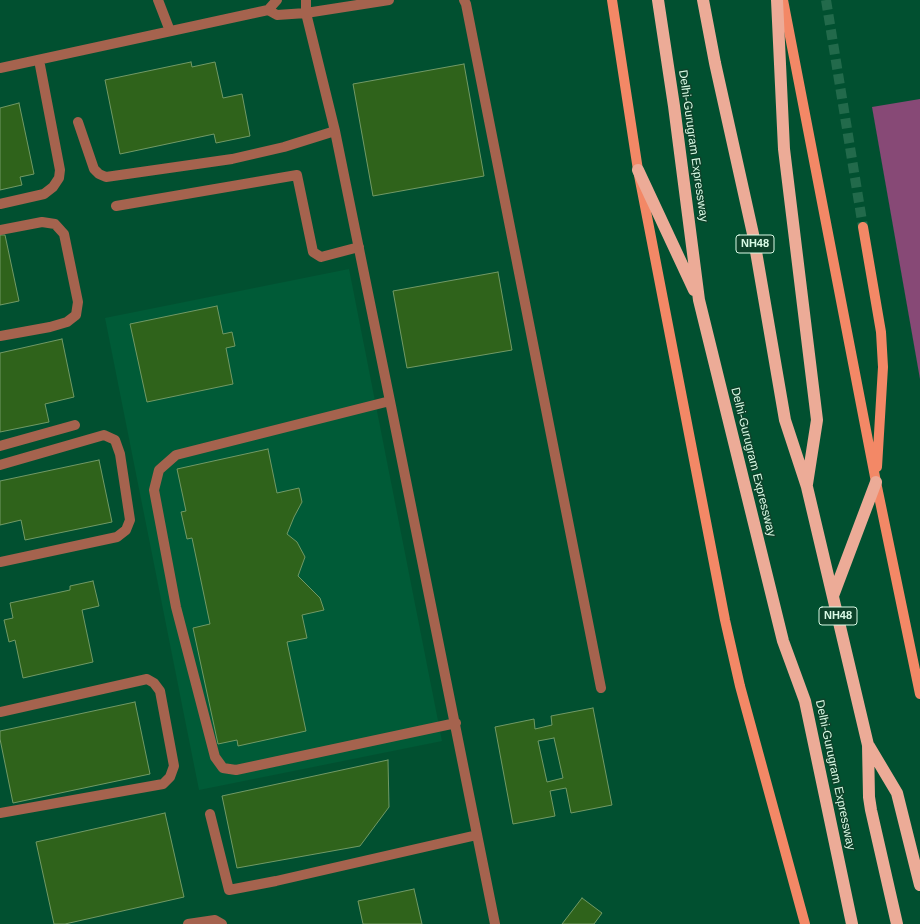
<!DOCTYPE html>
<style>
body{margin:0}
canvas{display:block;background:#015030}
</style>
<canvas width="920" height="924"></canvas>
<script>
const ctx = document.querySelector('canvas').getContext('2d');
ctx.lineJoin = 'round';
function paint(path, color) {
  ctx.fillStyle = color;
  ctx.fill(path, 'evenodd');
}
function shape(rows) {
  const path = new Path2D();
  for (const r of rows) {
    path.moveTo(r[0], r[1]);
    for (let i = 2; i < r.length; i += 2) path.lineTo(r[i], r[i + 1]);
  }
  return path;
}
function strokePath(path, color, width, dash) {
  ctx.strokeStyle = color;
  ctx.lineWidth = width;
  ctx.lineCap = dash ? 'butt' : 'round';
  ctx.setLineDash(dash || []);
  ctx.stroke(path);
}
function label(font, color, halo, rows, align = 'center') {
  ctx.font = font + ' Helvetica,sans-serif';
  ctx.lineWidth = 3;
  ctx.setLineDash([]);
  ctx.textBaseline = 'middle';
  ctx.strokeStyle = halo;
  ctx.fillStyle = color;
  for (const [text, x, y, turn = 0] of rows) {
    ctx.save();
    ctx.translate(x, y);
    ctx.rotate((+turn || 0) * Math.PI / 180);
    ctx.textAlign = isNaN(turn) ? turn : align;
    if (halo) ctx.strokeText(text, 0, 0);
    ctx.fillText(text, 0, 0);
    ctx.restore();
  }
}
const built = shape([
 [349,269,442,741,199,790,105,318]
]);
const green = shape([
 [920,99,920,379,872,107]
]);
const building = shape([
 [191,62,192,67,215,62,223,98,242,94,250,136,216,143,214,134,120,154,105,80,191,62],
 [464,64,484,176,373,196,353,84,464,64],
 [19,103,34,174,20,177,22,185,0,190,0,108,19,103],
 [0,235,5,235,19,301,0,305,0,235],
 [498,272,512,350,407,368,393,291,498,272],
 [217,306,223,334,232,332,235,346,226,348,233,384,147,402,130,324,217,306],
 [62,339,74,397,45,404,49,422,0,432,0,353,62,339],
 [268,449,277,493,299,488,302,502,294,517,287,534,297,542,305,557,298,576,320,598,324,610,302,615,307,638,287,642,306,731,238,746,237,740,218,744,193,628,210,624,192,538,187,539,181,512,186,511,177,469,268,449],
 [99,460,112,522,25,540,21,520,0,525,0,481,99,460],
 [93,581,99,606,82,610,93,662,23,678,15,640,9,642,4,620,13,618,10,603,70,590,70,586,93,581],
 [135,702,150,774,13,803,0,739,0,731,135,702],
 [593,708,612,805,571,813,566,788,550,791,555,816,513,824,495,727,534,719,535,729,552,725,551,716,593,708],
 [554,738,563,778,547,782,538,741,554,738],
 [388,760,389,807,360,846,237,868,222,796,388,760],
 [165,813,184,897,65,924,54,924,36,842,165,813],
 [414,889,422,924,363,924,358,901,414,889],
 [582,898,602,913,594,924,562,924,582,898]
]);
const majorTunnel = shape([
 [826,0,863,227]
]);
const minor = shape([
 [158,0,170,31],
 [306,0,306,13,335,131,390,401,495,924],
 [464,0,466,4,601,688],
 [268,10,277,15,306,13,389,0],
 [0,68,268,10,277,0],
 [78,122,94,169,99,174,106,177,232,159,284,147,335,131],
 [0,204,44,194,53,187,59,178,60,170,39,60],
 [116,206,297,175,313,252,321,257,359,247],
 [0,230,42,222,55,224,64,234,78,302,76,315,67,322,50,327,0,336],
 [390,401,176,455,159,470,154,490,176,607,215,757,223,768,236,770,456,723],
 [0,446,75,425],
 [0,465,104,435,115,440,120,454,130,520,126,530,117,537,0,562],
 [0,712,147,679,154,683,160,691,174,766,170,777,163,784,0,813],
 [210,814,229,890,276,881,477,835],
 [188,924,215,920,222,924]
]);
const major = shape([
 [612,0,638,170,725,620,740,686,805,924],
 [783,0,876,482,920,694],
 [863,227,881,332,883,367,877,467]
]);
const highway = shape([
 [658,0,674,106,699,300,783,641,805,701,852,924],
 [703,0,715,63,753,234,785,420,807,487,868,745,869,797,871,810,897,924],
 [777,0,784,149,817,420,807,484],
 [638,170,694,290],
 [833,596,876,482],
 [869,746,897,793,920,885]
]);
const shields = [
 [755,244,38],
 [838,616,38]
];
const shieldNames = [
 ["NH48",755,244],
 ["NH48",838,616]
];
const streetNames = [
 ["Delhi-Gurugram Expressway",693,146,82],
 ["Delhi-Gurugram Expressway",753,462,76],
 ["Delhi-Gurugram Expressway",835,775,78]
];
paint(built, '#005b37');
paint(green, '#874976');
paint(building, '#2f631b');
strokePath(building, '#719965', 1);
strokePath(majorTunnel, '#226a4b', 10, [10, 5]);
strokePath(minor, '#a5634e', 10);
strokePath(major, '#f38866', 10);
strokePath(highway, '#ecab97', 12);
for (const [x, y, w] of shields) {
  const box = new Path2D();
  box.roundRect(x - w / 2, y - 9, w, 18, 3);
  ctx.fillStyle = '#0d422a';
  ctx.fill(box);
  strokePath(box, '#dafbe6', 1);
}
label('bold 11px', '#dafbe6', null, shieldNames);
label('12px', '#dafbe6', '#0d422a', streetNames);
</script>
